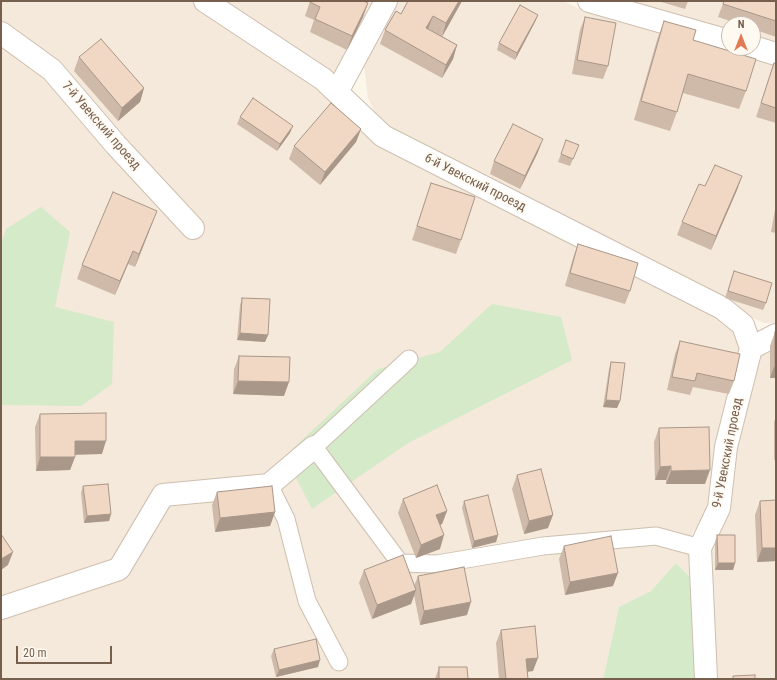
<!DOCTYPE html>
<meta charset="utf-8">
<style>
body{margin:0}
#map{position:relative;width:777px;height:680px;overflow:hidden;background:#fcf6eb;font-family:"Roboto Condensed",sans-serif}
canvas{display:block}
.frame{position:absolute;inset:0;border:2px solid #775f4e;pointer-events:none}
.north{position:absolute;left:721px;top:16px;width:40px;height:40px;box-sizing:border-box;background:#fefaf2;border:1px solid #c8bcb0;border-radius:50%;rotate:0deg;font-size:11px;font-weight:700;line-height:16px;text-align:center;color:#775f4e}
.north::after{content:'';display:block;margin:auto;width:14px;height:18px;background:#e07b56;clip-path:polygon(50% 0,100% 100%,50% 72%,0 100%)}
.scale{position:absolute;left:16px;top:646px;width:96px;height:18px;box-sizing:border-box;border:2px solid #775f4e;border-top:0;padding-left:5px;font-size:12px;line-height:14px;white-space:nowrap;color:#775f4e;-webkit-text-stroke:3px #fefaf2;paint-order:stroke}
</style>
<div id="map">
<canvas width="777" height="680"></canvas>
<div class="frame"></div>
<div class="north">N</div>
<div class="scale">20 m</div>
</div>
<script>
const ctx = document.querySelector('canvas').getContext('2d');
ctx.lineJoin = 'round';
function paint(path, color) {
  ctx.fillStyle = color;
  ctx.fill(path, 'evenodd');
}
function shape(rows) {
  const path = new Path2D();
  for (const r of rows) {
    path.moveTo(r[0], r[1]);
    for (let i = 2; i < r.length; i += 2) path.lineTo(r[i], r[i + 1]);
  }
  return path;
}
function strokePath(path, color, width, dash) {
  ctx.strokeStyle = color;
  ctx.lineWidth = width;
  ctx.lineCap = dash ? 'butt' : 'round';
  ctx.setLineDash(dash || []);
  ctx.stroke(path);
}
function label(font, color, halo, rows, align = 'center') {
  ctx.font = font + ' "Roboto Condensed",sans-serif';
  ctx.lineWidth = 3.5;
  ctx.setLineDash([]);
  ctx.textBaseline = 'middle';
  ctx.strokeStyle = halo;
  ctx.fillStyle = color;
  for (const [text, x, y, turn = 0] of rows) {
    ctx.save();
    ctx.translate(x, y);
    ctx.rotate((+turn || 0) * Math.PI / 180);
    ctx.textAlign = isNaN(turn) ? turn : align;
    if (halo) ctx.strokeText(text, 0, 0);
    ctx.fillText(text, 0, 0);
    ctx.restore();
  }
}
const residential = shape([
 [1,1,192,1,318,83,376,142,738,328,743,347,713,505,692,533,690,577,676,563,651,591,619,607,603,679,1,679],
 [217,1,376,1,340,73,333,75],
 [397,1,563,1,580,9,776,64,776,323,764,323,722,304,391,133,378,118,368,98,364,66],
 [627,1,776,1,776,44,753,38,753,24,729,24,729,31],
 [776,341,776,679,716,679,709,546,735,450,757,355]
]);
const green = shape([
 [41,207,70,232,55,307,114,322,112,384,81,406,1,405,1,244,6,229],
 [492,304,561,317,572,360,408,443,312,509,285,456,378,369,440,352],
 [676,563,690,577,695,679,603,679,619,607,651,591]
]);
const lane = shape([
 [409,359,314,447,400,563,437,564,543,546,656,536,700,548],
 [269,485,286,519,307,601,339,662]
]);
const street = shape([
 [205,1,323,79,383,136,722,308,743,325,751,348],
 [589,1,729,41],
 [1,33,52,70,116,145,193,228],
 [753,47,776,54],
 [337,92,386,1],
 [1,608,119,569,163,495,269,485,314,447],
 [706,679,700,548,719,508,726,447,751,348,776,335]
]);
const wall = shape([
 [310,1,368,3,363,17,347,50,310,32,314,20,305,16],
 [462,1,442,36,457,45,453,59,442,78,380,44,385,30,401,14],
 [658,1,688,1,685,9],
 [724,1,776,1,776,37,753,29,753,24,739,24,718,17],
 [538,15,535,22,515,60,497,50,499,43],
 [585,17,608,66,603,79,572,74,580,30],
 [664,21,693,40,746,91,739,109,683,93,677,112,670,131,634,120,657,40],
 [79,57,144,88,140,102,118,121,74,71],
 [774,63,776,64,776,123,756,117],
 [240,117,290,133,277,151,237,124],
 [361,129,356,142,320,185,289,159,294,146],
 [566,140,579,145,570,166,558,162],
 [538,152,520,189,490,174,494,161],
 [742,176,737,190,711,250,677,235,682,222,705,186],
 [431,183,461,240,456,254,412,240],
 [776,204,776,233,771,232],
 [152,224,135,267,128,264,115,295,77,279,82,265],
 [578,244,630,291,625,304,565,286,573,258],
 [734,271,766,303,763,310,725,298],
 [242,298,268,335,265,342,237,340,240,305],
 [775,332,776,378,770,378,770,346],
 [680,341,734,381,729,394,693,387,690,395,667,390,675,354],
 [239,356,284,396,233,394,234,369],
 [611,362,620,401,617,408,603,407,609,369],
 [40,414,102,454,75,454,75,457,70,470,36,471,35,427],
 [776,416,776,460,774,460,774,422],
 [659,428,705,484,666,484,666,480,655,480,654,442],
 [517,475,548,528,524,534,512,489],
 [83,486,111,514,109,521,84,523,81,493],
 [217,492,275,512,270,526,215,532,212,505],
 [403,499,447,511,442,524,440,525,440,549,416,558,398,513],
 [776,500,776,561,757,562,755,515,760,501],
 [464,501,498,535,496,542,472,548,462,508],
 [717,535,735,563,733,570,715,570,715,542],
 [564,546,613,586,565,595,559,559],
 [364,570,414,586,418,576,467,615,420,625,414,595,411,604,372,619,359,583],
 [501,630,533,671,528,672,528,679,499,679,496,643],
 [274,649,318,667,276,677,271,656],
 [439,667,468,679,435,679]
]);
const shadedWall = shape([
 [459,1,462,1,442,37,446,23],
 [368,3,363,17,347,50,352,36],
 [538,15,535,22,515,60,517,53],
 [433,16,428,29,426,28],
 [457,45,453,59,442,78,446,65],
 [144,88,140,102,118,121,122,108],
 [293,126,290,133,277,151,280,144],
 [361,129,356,142,320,185,325,172],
 [543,139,538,152,520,189,525,176],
 [742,176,737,190,711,250,716,236],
 [157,211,152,224,135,267,139,254],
 [133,251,128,264,115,295,120,281],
 [240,333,268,335,265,342,237,340],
 [775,364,776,364,776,378,770,378],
 [238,381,289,382,284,396,233,394],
 [606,400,620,401,617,408,603,407],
 [75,441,106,441,102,454,70,455],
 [40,457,75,457,70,470,36,471],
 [671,466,666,480,655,480,660,467],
 [710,470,705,484,666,484,671,471],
 [447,511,442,524,432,529,436,515],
 [275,512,270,526,215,532,220,518],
 [111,514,109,521,84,523,87,516],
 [553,515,548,528,524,534,529,521],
 [444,535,440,549,416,558,421,545],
 [498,535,496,542,472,548,474,541],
 [762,548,776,548,776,561,757,562],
 [13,552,8,565,1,570,1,559],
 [718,563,735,563,733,570,715,570],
 [618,573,613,586,565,595,570,582],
 [416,590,411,604,372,619,377,605],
 [471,602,467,615,420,625,424,611],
 [538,658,533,671,522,672,526,659],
 [320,660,318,667,276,677,279,670]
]);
const building = shape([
 [310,1,363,1,368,3,352,36,315,19,320,7,310,2,310,1],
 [408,1,459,1,446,23,433,16,426,28,457,45,446,65,385,30,396,11,401,14,408,1],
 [724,1,776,1,776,21,723,4,724,1],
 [520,5,538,15,517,53,499,43,520,5],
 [585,17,616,23,608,66,577,60,585,17],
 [664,21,696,30,693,40,756,59,746,91,688,74,677,112,641,101,664,21],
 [101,39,144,88,122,108,79,57,101,39],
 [774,63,776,64,776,108,761,103,774,63],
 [253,98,293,126,280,144,240,117,253,98],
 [331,103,361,129,325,172,294,146,331,103],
 [513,124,543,139,525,176,494,161,513,124],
 [566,140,579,145,573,159,561,154,566,140],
 [715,165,742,176,716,236,682,222,699,184,705,186,715,165],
 [431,183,475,197,461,240,417,226,431,183],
 [113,192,157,211,139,254,133,251,120,281,82,265,113,192],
 [578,244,638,263,630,291,570,273,578,244],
 [734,271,772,283,766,303,728,291,734,271],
 [242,298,270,299,268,335,240,333,242,298],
 [775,332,776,332,776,364,775,364,775,332],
 [680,341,740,354,734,381,697,373,695,381,672,377,680,341],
 [239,356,290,357,289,382,238,381,239,356],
 [611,362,625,363,620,401,606,400,611,362],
 [106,413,106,441,75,441,75,457,40,457,40,414,106,413],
 [709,427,710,470,671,471,671,466,660,467,659,428,709,427],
 [541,469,553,515,529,521,517,475,541,469],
 [108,484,111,514,87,516,83,486,108,484],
 [437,485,447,511,436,515,444,535,421,545,403,499,437,485],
 [272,486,275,512,220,518,217,492,272,486],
 [488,495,498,535,474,541,464,501,488,495],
 [776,500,776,548,762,548,760,501,776,500],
 [1,534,13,552,1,559,1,534],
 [717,535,735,535,735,563,718,563,717,535],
 [611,536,618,573,570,582,564,546,611,536],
 [403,555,416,590,377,605,364,570,403,555],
 [464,567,471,602,424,611,418,576,464,567],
 [535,626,538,658,526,659,528,679,506,679,501,630,535,626],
 [316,639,320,660,279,670,274,649,316,639],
 [439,667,467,667,468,679,439,679,439,667],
 [755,675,755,679,733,679,733,676,755,675]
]);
const streetNames = [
 ["7-й Увекский проезд",101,126,49],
 ["6-й Увекский проезд",475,183,27],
 ["9-й Увекский проезд",728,453,-79]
];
paint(residential, '#f4e9da');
paint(green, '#d5eac9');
strokePath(lane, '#cebfb0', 19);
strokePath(street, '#cebfb0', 24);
strokePath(lane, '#fff', 17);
strokePath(street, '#fff', 22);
paint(wall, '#cfbaa9');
paint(shadedWall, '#a99789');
paint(building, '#f1d8c4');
strokePath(building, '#a99789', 1);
label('13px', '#775f4e', '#fefaf2', streetNames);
</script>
